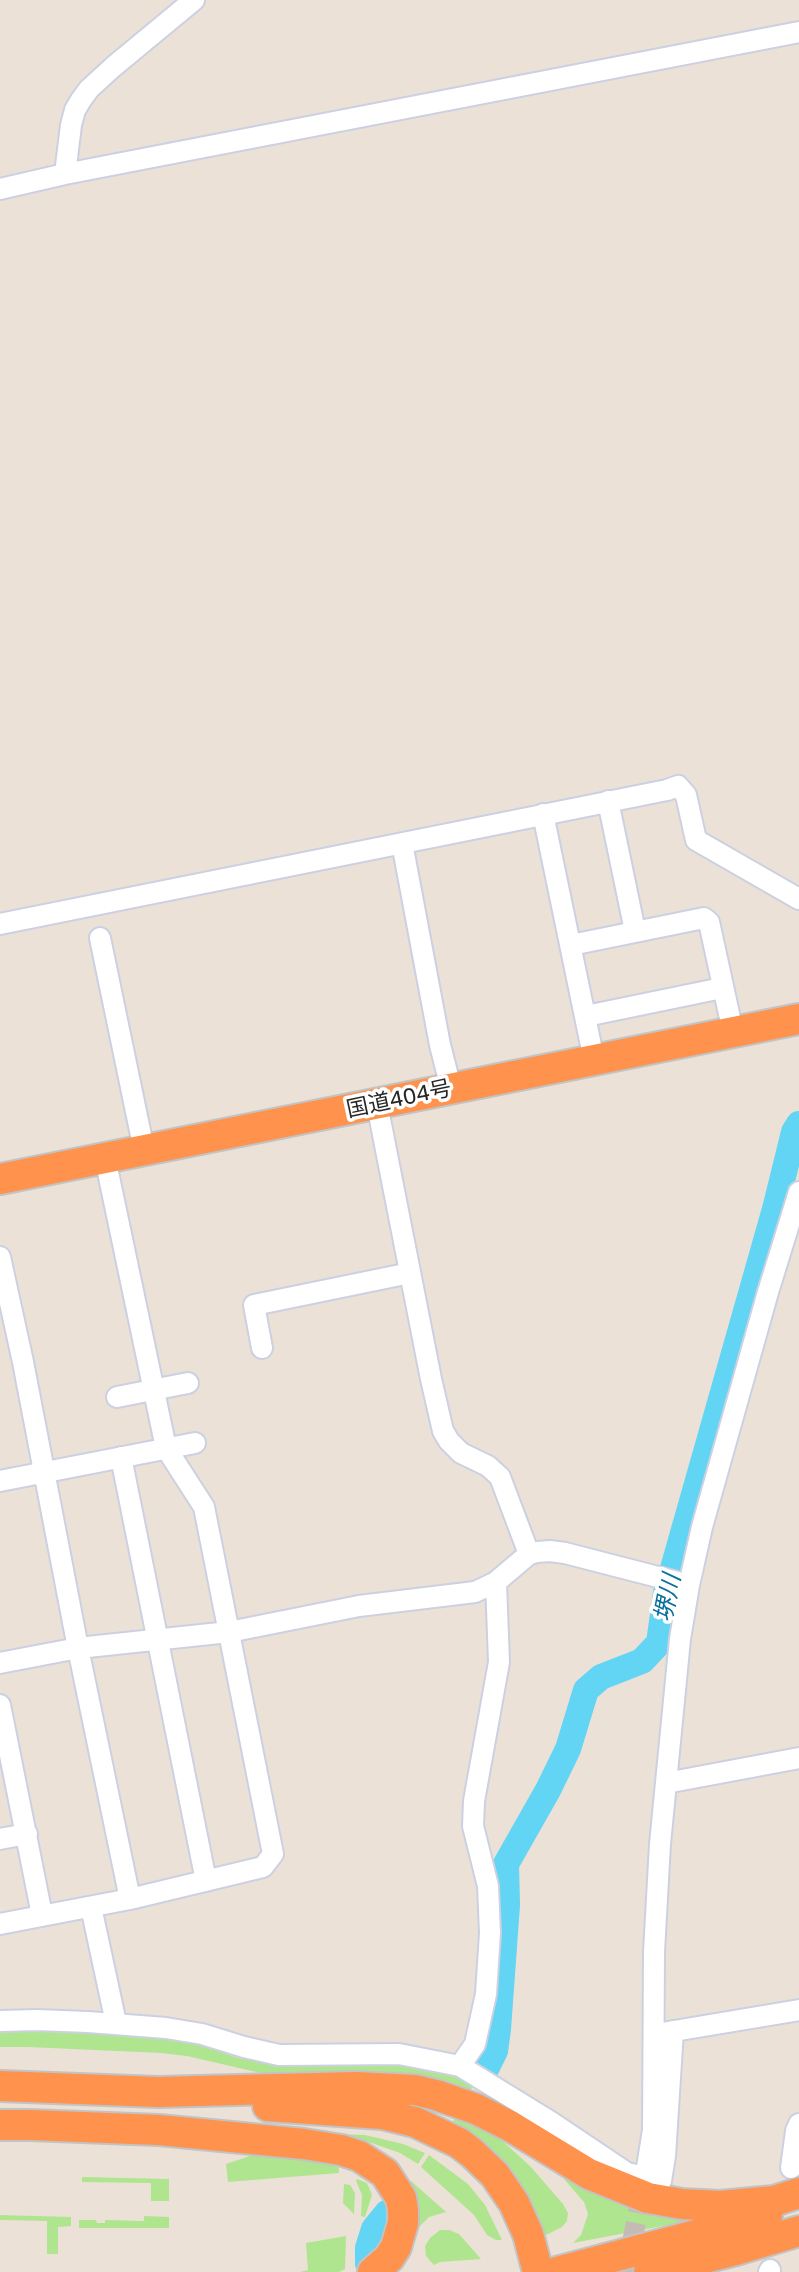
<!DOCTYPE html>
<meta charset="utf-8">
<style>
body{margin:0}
canvas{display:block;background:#ebe1d7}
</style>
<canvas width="799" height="2272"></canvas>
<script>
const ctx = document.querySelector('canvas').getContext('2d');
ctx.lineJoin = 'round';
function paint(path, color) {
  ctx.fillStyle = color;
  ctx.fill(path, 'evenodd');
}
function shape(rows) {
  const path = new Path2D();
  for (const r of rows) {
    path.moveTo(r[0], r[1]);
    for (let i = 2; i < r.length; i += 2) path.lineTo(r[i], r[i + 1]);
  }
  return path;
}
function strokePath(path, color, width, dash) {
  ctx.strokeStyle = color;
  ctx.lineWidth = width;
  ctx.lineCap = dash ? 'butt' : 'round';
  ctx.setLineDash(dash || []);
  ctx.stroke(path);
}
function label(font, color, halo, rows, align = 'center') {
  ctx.font = font + ' "Golos Text","Noto Sans JP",sans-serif';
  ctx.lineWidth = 7;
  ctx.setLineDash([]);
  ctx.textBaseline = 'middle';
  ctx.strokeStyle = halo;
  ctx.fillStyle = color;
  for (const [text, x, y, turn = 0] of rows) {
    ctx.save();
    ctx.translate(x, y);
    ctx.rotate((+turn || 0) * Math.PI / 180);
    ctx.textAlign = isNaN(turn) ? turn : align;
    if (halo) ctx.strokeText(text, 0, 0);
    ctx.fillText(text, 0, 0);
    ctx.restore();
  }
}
const green = shape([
 [90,2026,99,2034,163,2038,197,2044,238,2058,265,2062,369,2059,455,2073,463,2080,475,2083,470,2091,265,2074,187,2056,161,2053,28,2047,0,2047,0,2027],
 [460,2112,487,2127,530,2166,563,2204,568,2213,567,2221,562,2227,546,2235,537,2230,451,2124],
 [304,2133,365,2135,403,2144,425,2153,418,2164,400,2153,363,2140],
 [259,2153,338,2160,339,2173,228,2182,226,2164],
 [429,2155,468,2184,485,2205,502,2240,496,2240,487,2235,474,2215,421,2167],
 [557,2171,680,2213,689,2221,573,2243,581,2235,588,2214,584,2202],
 [82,2177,169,2179,169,2201,151,2201,151,2183,82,2182],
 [357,2179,367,2183,372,2195,365,2217,361,2216,362,2195,356,2181],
 [411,2181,446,2212,429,2217,413,2233,407,2187],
 [344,2184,350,2185,355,2193,354,2214,343,2203],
 [392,2211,391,2229,372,2260,370,2247,376,2231],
 [0,2215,71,2217,71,2226,58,2227,58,2254,47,2254,47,2221,0,2220],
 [144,2216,169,2217,169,2228,79,2228,79,2220,96,2220,97,2223,105,2223,105,2220,144,2221],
 [440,2230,449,2230,459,2234,481,2259,440,2262,434,2265,426,2256,425,2246,430,2238],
 [346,2236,345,2269,339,2272,300,2272,308,2270,306,2243]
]);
const river = shape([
 [483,2075,495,2051,498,2029,507,1905,506,1864,548,1790,568,1749,586,1690,601,1677,642,1661,659,1643,666,1593,775,1209,794,1132,799,1124],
 [368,2263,368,2248,374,2229,387,2213]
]);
const minorTunnel = shape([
 [626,2272,644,2183]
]);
const minor = shape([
 [65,174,71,125,75,110,81,100,89,89,113,67,194,0],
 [0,189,65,174,799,32],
 [608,801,635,931],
 [543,814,594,1060],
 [402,843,440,1045,451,1088],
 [0,924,667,790,678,786,686,795,696,840,799,899],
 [100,938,144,1150],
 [571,945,704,918,709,922,733,1032],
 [586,1016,722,988],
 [377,1104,431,1379,443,1431,449,1441,461,1453,488,1466,500,1477,529,1554],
 [0,1257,23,1362,78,1648,130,1899],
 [262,1348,254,1305,410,1273],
 [117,1397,188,1383],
 [121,1457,206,1881],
 [0,1481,195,1443],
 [0,1663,78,1648,229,1632,359,1606,475,1592,496,1582,529,1554,537,1552,550,1551,565,1553,689,1585],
 [0,1705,42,1915],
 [666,1783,799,1758],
 [0,1839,27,1834],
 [91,1907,116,2023],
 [0,1924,130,1899,263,1867,273,1854,204,1507,166,1448,105,1158],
 [0,2021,37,2020,88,2022,166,2028,202,2034,244,2047,279,2055,399,2054,460,2066,475,2044,486,1994,490,1933,488,1886,473,1826,474,1801,499,1662,496,1582],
 [662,2033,799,2010],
 [460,2066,551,2122,627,2173,661,2181,665,2156,673,2031],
 [647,2167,653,2130,654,1952,660,1844,680,1639,689,1585,702,1527,768,1292,799,1192],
 [791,2168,796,2131,799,2124],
 [769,2272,770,2270]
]);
const highway = shape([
 [0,1179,799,1019],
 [0,2086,158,2092,356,2087,415,2090,436,2095,476,2109,510,2126,589,2174,648,2198,682,2204,720,2206,774,2201,799,2193],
 [268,2106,382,2114,415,2122,459,2143,472,2153,495,2175,514,2203,528,2234,538,2272],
 [0,2125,30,2125,159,2130,304,2144,341,2150,359,2156,385,2173,401,2198,403,2210,403,2223,396,2247,389,2258,373,2272],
 [557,2272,767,2216],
 [649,2272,736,2250,799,2231]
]);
const streetNames = [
 ["国道404号",399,1099,-12]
];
const waterNames = [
 ["堺川",668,1598,-79]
];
paint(green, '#b0e58f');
strokePath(river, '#62d4f4', 26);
strokePath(minorTunnel, '#c4bcb4', 20, [20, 10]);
strokePath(minor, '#ccd1e1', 24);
strokePath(highway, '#c3c3c3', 34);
strokePath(minor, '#fff', 20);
strokePath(highway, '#ff924d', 30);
label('22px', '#272727', '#fff', streetNames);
label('italic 24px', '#076f9b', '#fff', waterNames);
</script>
